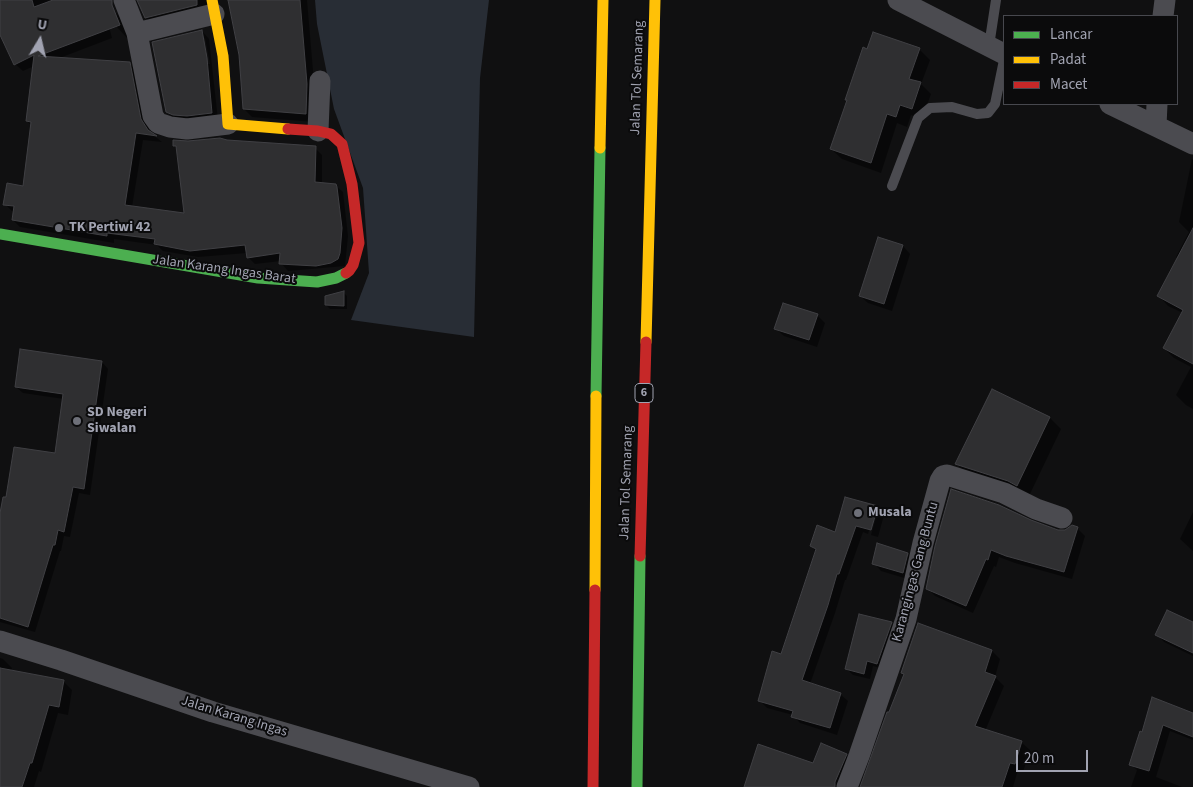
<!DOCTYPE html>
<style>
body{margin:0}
#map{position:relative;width:1193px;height:787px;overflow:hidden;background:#101011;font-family:"Source Sans 3",sans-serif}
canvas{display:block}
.legend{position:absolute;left:1003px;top:15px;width:175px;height:90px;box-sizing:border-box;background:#0b0b0c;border:1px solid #47484e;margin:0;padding:6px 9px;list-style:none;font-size:15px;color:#a1a3b1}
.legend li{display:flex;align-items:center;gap:10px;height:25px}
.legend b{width:25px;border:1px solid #47484e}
.north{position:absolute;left:15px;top:15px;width:50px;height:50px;-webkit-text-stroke:4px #0b0b0c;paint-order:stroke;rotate:9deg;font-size:14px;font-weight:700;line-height:20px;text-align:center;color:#a1a3b1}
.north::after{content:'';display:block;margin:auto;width:18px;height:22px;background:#a1a3b1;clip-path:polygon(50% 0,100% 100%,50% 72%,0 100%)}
.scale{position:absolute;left:1016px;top:750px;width:72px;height:22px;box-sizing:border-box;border:2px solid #a1a3b1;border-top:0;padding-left:6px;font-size:15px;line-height:18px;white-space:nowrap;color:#a1a3b1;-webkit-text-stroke:4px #0b0b0c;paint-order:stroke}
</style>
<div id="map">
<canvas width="1193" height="787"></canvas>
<ul class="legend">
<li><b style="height:6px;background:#4caf50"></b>Lancar</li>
<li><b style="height:6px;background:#ffc107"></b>Padat</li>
<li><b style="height:6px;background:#c62828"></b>Macet</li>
</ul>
<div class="north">U</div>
<div class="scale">20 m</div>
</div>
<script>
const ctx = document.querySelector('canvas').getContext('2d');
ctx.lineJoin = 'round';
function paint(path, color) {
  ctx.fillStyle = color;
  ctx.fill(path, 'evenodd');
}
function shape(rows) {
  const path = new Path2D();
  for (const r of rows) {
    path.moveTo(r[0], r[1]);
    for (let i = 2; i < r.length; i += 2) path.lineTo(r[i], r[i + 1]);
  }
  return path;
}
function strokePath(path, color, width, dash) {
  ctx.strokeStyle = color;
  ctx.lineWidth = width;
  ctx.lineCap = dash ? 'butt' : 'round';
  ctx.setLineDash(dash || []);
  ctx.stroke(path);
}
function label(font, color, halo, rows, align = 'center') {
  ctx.font = font + ' "Source Sans 3",sans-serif';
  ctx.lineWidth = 4;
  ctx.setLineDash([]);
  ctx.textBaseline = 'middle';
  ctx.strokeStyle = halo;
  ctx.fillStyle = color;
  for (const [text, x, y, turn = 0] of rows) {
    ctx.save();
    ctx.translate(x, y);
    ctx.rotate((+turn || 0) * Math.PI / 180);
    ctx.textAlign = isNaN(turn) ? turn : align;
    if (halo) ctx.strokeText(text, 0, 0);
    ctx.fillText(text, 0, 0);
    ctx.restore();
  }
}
const water = shape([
 [315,0,489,0,480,78,474,337,351,320,369,273,363,188,334,109,317,24]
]);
const shadow = shape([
 [0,0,102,0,112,38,57,59,129,63,137,71,148,127,152,134,162,142,143,140,132,207,185,215,177,149,174,146,227,141,315,148,322,155,322,184,335,185,343,192,348,236,345,266,288,271,281,263,281,261,255,264,248,257,247,253,198,257,163,251,157,245,114,239,114,243,20,227,13,220,14,212,12,211,5,204,24,187,32,126,27,121,34,66,23,71,15,64,0,32],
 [139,0,208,0,205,13,154,26,146,18],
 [229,0,307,0,315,94,314,122,252,117,244,109,240,53],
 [116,13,126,23,127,38,116,26],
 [202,31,209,39,218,120,175,119,167,112],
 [202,38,205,38,210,64,207,64],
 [919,49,930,60,921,84,931,94,922,119,911,115,907,127,897,123,881,173,842,159,831,149],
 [1192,159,1193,160,1193,409,1186,405,1176,395,1191,367,1174,358,1164,348,1183,313,1168,306,1159,296,1178,259,1176,257,1189,232,1179,222],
 [879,238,903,246,910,254,892,311,868,303,860,296],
 [344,293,347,296,347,309,330,309,326,305,326,297],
 [817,315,825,323,817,347,784,336,776,329],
 [21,350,102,362,108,369,90,495,79,493,70,537,64,536,61,551,60,551,35,632,0,622,0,519,7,499,56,455,64,399,23,393,16,387],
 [992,391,1050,418,1061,429,1029,496,968,476,957,464],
 [877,508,884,515,878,537,871,535,878,510,875,510,868,534,863,532,846,580,845,580,835,613,810,684,840,694,848,701,837,735,800,723,793,715,767,708,759,700,782,656,817,552,811,546,836,533],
 [1193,512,1193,551,1180,539],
 [1030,521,1058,531,1065,531,1077,528,1085,536,1072,579,1015,563,999,557,996,567,994,566,973,613,935,596,927,588],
 [907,554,915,561,911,580,881,571,874,563],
 [891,623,897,629,883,669,873,666,870,679,853,675,847,669],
 [1193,624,1193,656,1164,642,1157,634],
 [919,625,992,651,1000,659,995,677,1004,686,985,731,1021,742,1030,750,1023,772,1018,770,1013,787,862,787,905,675,902,672],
 [0,658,3,659,12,668,11,671,63,681,72,690,68,715,58,713,41,772,39,771,34,787,0,787],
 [1153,698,1193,714,1193,740,1170,731,1156,777,1182,787,1131,787,1137,770,1131,765,1142,733],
 [846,755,854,763,845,787,745,787]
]);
const building = shape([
 [0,0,32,0,34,7,53,0,112,0,112,5,120,25,38,56,130,62,141,119,148,130,157,136,136,133,125,205,184,213,176,146,173,146,173,140,188,141,220,138,227,140,316,146,315,182,336,184,337,187,342,228,340,253,338,259,331,263,316,266,279,264,280,253,247,258,245,245,190,251,154,244,155,239,107,233,107,236,12,220,14,206,3,205,7,183,23,186,31,122,26,121,34,55,14,65,0,35,0,0],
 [137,0,197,0,197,5,145,18,137,0],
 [228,0,300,0,307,84,306,114,243,109,239,55,228,0],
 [202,30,207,58,212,113,187,116,173,115,166,112,152,42,202,30],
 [873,32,920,48,909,79,921,82,912,109,900,105,896,117,887,114,871,163,830,149,847,100,845,100,863,47,867,49,873,32],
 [1193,228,1193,364,1163,348,1183,310,1157,296,1193,228],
 [878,237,903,245,884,304,859,296,878,237],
 [344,291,344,306,325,305,325,296,344,291],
 [783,303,818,314,809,340,774,329,783,303],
 [20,349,102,361,84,489,73,487,64,532,58,530,55,545,53,545,28,627,0,618,0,513,3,497,6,497,14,447,55,453,63,394,15,387,20,349],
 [992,389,1050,417,1017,486,1008,481,955,464,992,389],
 [951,489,999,505,1031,520,1058,530,1065,530,1072,525,1078,527,1064,572,1006,556,991,550,988,560,986,559,966,606,926,589,935,546,951,489],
 [845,497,878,506,871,530,856,526,839,574,837,574,828,605,802,680,841,693,830,728,791,717,793,711,758,701,772,651,781,654,816,549,810,546,817,525,835,532,845,497],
 [877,543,908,553,903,573,872,564,877,543],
 [1167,610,1193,622,1193,653,1155,635,1167,610],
 [859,614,892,622,877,664,867,661,864,674,845,669,859,614],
 [918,623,992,650,985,672,996,676,975,726,1022,741,1015,764,1010,763,1002,787,860,787,887,712,889,712,904,674,901,673,918,623],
 [0,668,64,680,59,707,49,705,32,763,30,763,22,787,0,787,0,668],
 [1152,697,1193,713,1193,737,1163,725,1149,771,1129,765,1140,731,1142,732,1152,697],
 [821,743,847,754,835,782,835,787,744,787,758,744,813,763,821,743]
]);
const lane = shape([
 [989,46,996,0],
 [892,186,918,118,930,108,952,107,977,114,988,113,995,104,1004,60]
]);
const street = shape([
 [124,0,137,33],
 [898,0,1004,54],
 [214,14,137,33,153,116,158,123,170,127,187,129,228,124],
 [1163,16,1165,0],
 [1110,104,1193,144],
 [1156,126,1157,104],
 [318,131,320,81],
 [0,641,61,660,213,712,469,787],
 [847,787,859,756,906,619,923,543,940,481,943,476,947,475,1004,493,1036,509,1062,518]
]);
const fast = shape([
 [0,234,258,278,317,282,336,278,346,273],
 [596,396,600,148],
 [637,787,640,556]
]);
const slow = shape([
 [212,0,223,56,228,124,288,129],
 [600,148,603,0],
 [646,342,655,0],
 [595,590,596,396]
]);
const jam = shape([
 [288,129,318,131,331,134,342,144,352,184,359,243,353,265,349,271,346,273],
 [640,556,646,342],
 [593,787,595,590]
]);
const markers = [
 [59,228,5,"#6e7079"],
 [77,421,5,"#6e7079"],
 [858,513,5,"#6e7079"]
];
const shields = [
 [644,393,18]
];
const shieldNames = [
 ["6",644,393]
];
const streetNames = [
 ["Jalan Tol Semarang",638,78,-88],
 ["Jalan Karang Ingas Barat",224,270,8],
 ["Jalan Tol Semarang",627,483,-88],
 ["Karangingas Gang Buntu",916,572,-75],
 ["Jalan Karang Ingas",234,717,17]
];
const poiNames = [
 ["TK Pertiwi 42",69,228],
 ["SD Negeri",87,413],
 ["Siwalan",87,429],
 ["Musala",868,513]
];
paint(water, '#282d35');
paint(shadow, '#0007');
paint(building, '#2f2f31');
strokePath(building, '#404044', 1);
strokePath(lane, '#4b4b50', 10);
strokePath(street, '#4b4b50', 21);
strokePath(fast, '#4caf50', 11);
strokePath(slow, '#ffc107', 11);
strokePath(jam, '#c62828', 11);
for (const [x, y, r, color] of markers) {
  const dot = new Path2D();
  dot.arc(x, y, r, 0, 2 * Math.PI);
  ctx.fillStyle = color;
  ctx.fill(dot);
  strokePath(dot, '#0b0b0c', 2);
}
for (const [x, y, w] of shields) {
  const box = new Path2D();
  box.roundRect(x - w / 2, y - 9.5, w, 19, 4);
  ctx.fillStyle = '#0b0b0c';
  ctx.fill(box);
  strokePath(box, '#a1a3b1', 1);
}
label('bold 12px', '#a1a3b1', null, shieldNames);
label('14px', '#a1a3b1', '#0b0b0c', streetNames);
label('bold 14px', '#a1a3b1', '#0b0b0c', poiNames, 'left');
</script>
